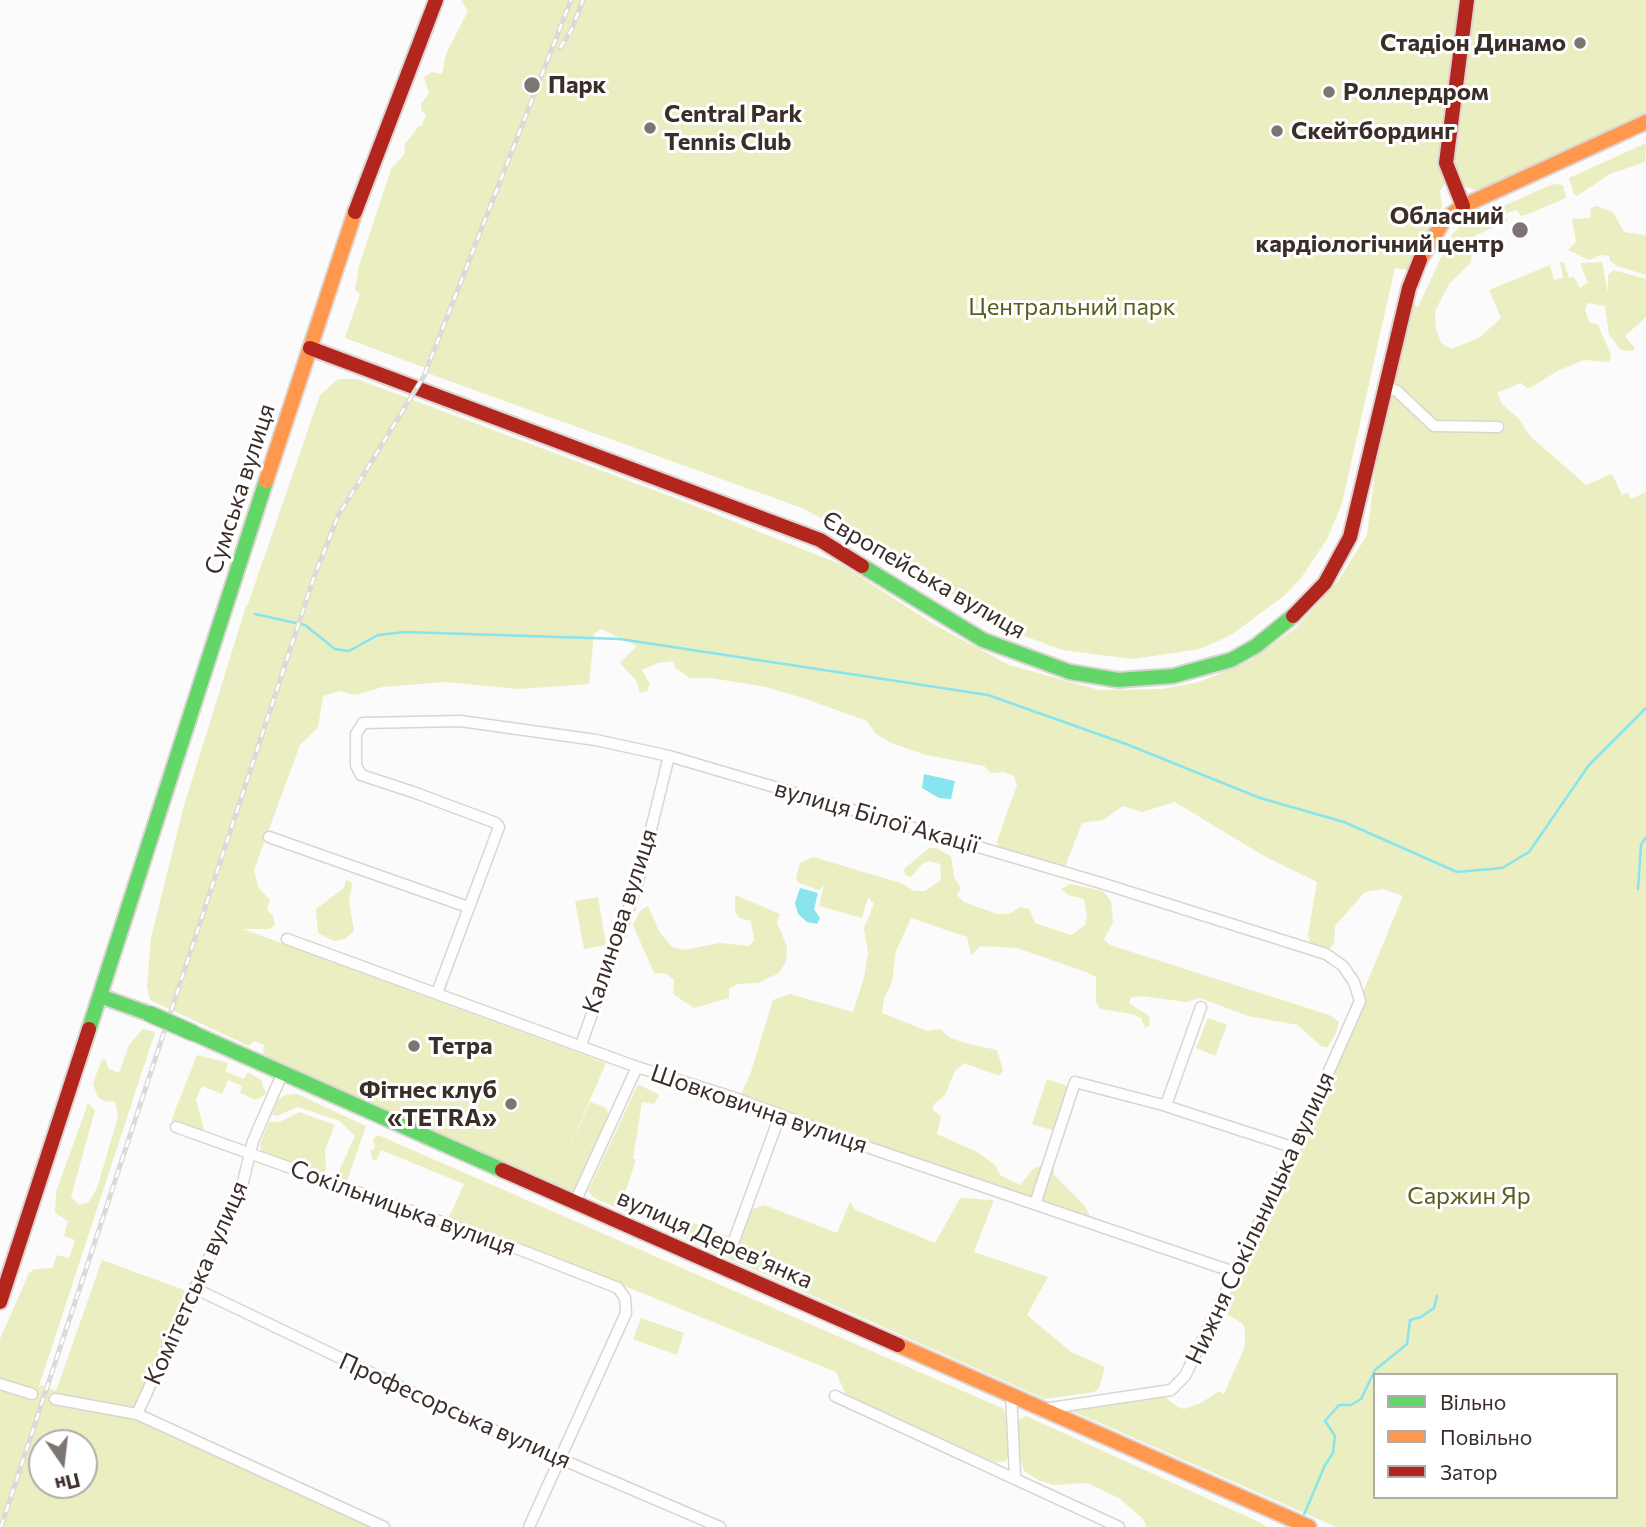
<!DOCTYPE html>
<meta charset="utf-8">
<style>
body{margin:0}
#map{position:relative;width:1646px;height:1527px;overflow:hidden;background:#fbfbfb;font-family:Commissioner,sans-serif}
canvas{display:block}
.legend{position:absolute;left:1373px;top:1373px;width:245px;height:126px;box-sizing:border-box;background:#fff;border:2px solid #b1aba9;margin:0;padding:9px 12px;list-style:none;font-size:21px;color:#3b2d28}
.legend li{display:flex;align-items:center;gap:14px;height:35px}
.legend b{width:35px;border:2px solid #b1aba9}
.north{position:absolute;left:28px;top:1429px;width:70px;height:70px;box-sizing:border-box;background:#fff;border:2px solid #b1aba9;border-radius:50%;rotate:166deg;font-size:19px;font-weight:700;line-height:28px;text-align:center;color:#3b2d28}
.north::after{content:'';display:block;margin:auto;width:24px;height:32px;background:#7e7572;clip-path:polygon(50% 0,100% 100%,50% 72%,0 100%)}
</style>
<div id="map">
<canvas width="1646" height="1527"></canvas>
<ul class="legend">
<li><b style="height:9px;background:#63d668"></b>Вільно</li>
<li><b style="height:9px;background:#ff974d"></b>Повільно</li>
<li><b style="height:9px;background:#b3261e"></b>Затор</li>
</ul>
<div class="north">Пн</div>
</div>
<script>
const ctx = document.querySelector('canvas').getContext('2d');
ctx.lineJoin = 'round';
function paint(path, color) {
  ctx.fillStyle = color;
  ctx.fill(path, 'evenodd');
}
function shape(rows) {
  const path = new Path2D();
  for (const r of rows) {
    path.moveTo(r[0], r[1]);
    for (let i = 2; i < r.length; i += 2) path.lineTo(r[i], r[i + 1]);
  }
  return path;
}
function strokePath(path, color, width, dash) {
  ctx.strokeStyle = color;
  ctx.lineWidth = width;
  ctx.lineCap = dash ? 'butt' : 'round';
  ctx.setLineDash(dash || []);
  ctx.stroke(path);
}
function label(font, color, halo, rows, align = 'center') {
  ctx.font = font + ' Commissioner,sans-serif';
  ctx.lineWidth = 6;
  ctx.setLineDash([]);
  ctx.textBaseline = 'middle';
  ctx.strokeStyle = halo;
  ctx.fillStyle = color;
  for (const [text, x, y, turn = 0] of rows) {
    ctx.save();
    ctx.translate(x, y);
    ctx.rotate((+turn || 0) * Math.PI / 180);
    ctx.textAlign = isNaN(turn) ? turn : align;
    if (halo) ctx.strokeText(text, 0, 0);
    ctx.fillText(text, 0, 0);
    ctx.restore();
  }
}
const green = shape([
 [461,0,1461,0,1450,72,1454,85,1447,181,1440,191,1442,207,1431,223,1410,270,1395,268,1342,503,1327,539,1301,578,1284,596,1231,635,1200,649,1133,659,1062,650,1004,628,893,556,802,508,427,373,428,369,345,338,360,294,355,290,359,266,391,169,404,155,405,144,419,126,422,126,426,115,421,110,421,104,429,93,424,77,432,72,442,74,446,54,468,11],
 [1472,0,1646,0,1646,121,1482,192,1466,187,1456,177,1451,162],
 [1646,143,1645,162,1610,174,1577,196,1574,194,1569,178],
 [1553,184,1563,185,1566,198,1526,215,1521,216,1517,210,1507,213,1505,215,1508,221,1474,236,1471,262,1449,284,1435,311,1436,329,1441,343,1451,349,1479,338,1501,318,1489,290,1550,265,1554,280,1563,278,1560,262,1564,262,1569,278,1574,277,1580,288,1588,283,1580,263,1602,262,1608,293,1608,275,1613,270,1646,279,1646,317,1625,336,1635,348,1632,351,1621,350,1609,335,1605,306,1588,303,1585,309,1589,322,1598,325,1611,355,1609,362,1584,360,1559,370,1532,387,1527,388,1521,383,1497,393,1502,404,1518,418,1530,436,1586,485,1612,474,1622,495,1628,493,1631,499,1646,492,1646,1527,1336,1527,1068,1409,1161,1394,1178,1407,1184,1409,1201,1403,1219,1391,1224,1394,1245,1346,1245,1330,1243,1324,1225,1313,1224,1305,1284,1181,1403,896,1383,889,1365,892,1335,926,1334,943,1330,948,1317,948,1310,942,1308,935,1317,882,1264,856,1175,802,1142,812,1123,806,1103,820,1082,823,1064,869,998,848,997,841,1017,785,1014,776,1004,772,991,773,984,766,926,755,891,743,875,733,867,721,803,698,766,687,711,678,690,678,675,668,673,661,658,663,642,670,650,684,647,691,640,693,636,680,620,663,637,646,601,629,594,634,589,684,519,689,445,682,383,687,355,695,339,691,323,696,318,727,300,745,254,870,258,887,270,900,267,910,273,916,275,925,269,929,243,929,606,1063,562,1164,590,1102,605,1107,611,1119,575,1190,570,1191,269,1059,263,1053,264,1045,254,1041,249,1046,150,1000,147,987,151,938,183,809,247,603,247,607,320,395,338,379,357,379,680,500,842,565,935,625,1009,665,1099,690,1162,689,1199,682,1251,660,1297,627,1338,581,1367,535,1386,387,1412,302,1418,307,1451,236,1462,224],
 [1375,1375,1616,1375,1616,1497,1375,1497],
 [1597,206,1613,212,1624,232,1646,235,1646,275,1617,266,1610,261,1609,256,1601,255,1589,260,1568,250,1576,242,1572,219,1590,218,1591,208],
 [929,848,936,848,951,856,954,877,961,888,957,895,964,902,997,914,1009,914,1020,907,1029,909,1035,923,1071,935,1085,925,1087,916,1084,899,1068,895,1061,889,1070,884,1103,891,1111,901,1112,911,1113,922,1104,939,1110,945,1329,1015,1339,1022,1336,1033,1328,1047,1322,1047,1298,1025,1248,1016,1200,998,1186,1002,1141,996,1130,998,1130,1004,1149,1016,1150,1025,1145,1028,1141,1018,1132,1014,1100,1009,1096,1002,1096,977,1086,972,1017,948,981,946,971,955,967,937,911,918,896,951,892,982,884,999,882,1013,927,1031,940,1029,950,1038,969,1044,997,1050,1003,1070,1000,1075,994,1074,964,1063,955,1071,945,1095,934,1104,933,1110,941,1116,937,1134,977,1152,995,1165,1000,1175,1020,1185,1033,1169,1053,1160,1054,1175,1085,1206,1092,1220,894,1155,740,1096,750,1075,773,1000,790,994,853,1012,864,978,868,953,864,928,874,904,868,897,862,918,819,906,824,885,819,890,799,883,796,878,800,863,813,857,901,883,914,891,925,891,941,880,940,864,929,861,922,864,911,877,905,875,904,869],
 [346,880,351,882,352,886,349,901,354,931,345,939,334,941,318,933,316,909,344,888],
 [735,895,780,914,777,923,787,946,786,961,779,973,758,983,737,984,729,989,729,998,694,1008,673,994,674,980,667,974,654,973,633,925,640,911,648,906,660,933,672,947,684,950,720,943,749,946,754,940,751,921,739,918,735,911],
 [598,897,606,945,584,949,575,901],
 [1208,1018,1227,1025,1215,1056,1196,1048],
 [143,1029,155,1032,38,1389,41,1385,56,1391,102,1260,187,1291,138,1414,379,1527,0,1527,0,1339,29,1273,34,1269,52,1268,57,1255,69,1258,75,1240,64,1236,68,1221,55,1213,56,1192,88,1103,95,1110,71,1197,79,1205,89,1202,97,1188,118,1117,115,1101,106,1102,98,1097,93,1084,101,1061,105,1059,109,1069,119,1073,129,1045],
 [42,1443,84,1443,84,1485,42,1485],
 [197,1055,228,1063,225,1071,244,1079,248,1072,261,1080,266,1094,256,1100,240,1093,242,1086,228,1080,222,1094,202,1086,196,1100,205,1133,171,1121],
 [1047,1079,1068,1086,1054,1131,1032,1124],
 [638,1084,659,1095,654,1104,642,1102,633,1159,636,1159,624,1197,669,1211,658,1225,594,1198,588,1191],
 [297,1094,366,1126,347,1181,416,1207,414,1211,335,1180,355,1136,340,1121,298,1107,277,1116,272,1114,278,1100,285,1095],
 [299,1112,335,1125,325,1150,326,1170,321,1176,271,1159,261,1151,260,1144,269,1122,280,1122],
 [378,1135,1004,1409,1011,1448,1009,1456,1005,1461,995,1462,853,1399,845,1393,836,1372,509,1239,445,1226,464,1184,381,1150,376,1161,372,1159,370,1151,375,1148,373,1139],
 [960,1198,994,1200,974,1252,1048,1277,1027,1315,1071,1352,1105,1367,1099,1388,1094,1392,1045,1399,687,1240,678,1229,683,1219,738,1240,751,1210,764,1205,837,1233,850,1202,855,1210,935,1243],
 [641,1318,684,1333,677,1355,633,1339],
 [1026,1416,1259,1522,1266,1527,1147,1527,1143,1519,1119,1498,1087,1483,1054,1485,1038,1480,1024,1471,1017,1449,1018,1420]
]);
const water = shape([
 [924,774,955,781,951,799,939,798,922,788],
 [800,888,818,893,814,909,820,918,817,924,807,922,798,914,795,903]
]);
const stream = shape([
 [255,614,305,625,335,649,349,651,378,635,405,632,620,639,988,695,1126,744,1260,798,1344,822,1457,872,1502,868,1529,852,1589,765,1646,708],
 [1638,889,1641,845,1646,837],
 [1303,1517,1325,1465,1333,1453,1335,1436,1325,1421,1339,1405,1351,1405,1361,1399,1375,1370,1407,1344,1410,1320,1421,1317,1434,1308,1437,1296]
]);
const street = shape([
 [1386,387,1397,391,1434,426,1498,427],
 [269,837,468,907],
 [287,939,637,1067,732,1097,870,1148,1234,1272],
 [437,993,499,827,496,823,413,792,361,775,356,765,356,734,363,723,460,721,596,740,669,756,1101,883,1326,954,1343,966,1354,982,1360,1001,1295,1148,1185,1376,1171,1390,1044,1409],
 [581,1045,638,882,669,756],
 [1166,1105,1201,1007],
 [176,1127,526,1252,618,1288,625,1298,626,1313,529,1527],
 [575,1202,637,1067],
 [1035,1204,1075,1082,1163,1105,1295,1148],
 [732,1246,780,1115],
 [194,1288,474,1422,720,1527],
 [0,1384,32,1394],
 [1011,1393,1015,1477],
 [835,1396,1119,1527],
 [55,1399,137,1414,384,1527],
 [137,1414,242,1186,253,1141,283,1072]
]);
const fast = shape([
 [862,566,983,640,1070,672,1118,680,1173,676,1231,660,1256,646,1293,616],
 [100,996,150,1014],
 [89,1029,266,481],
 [193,1033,502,1170]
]);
const slow = shape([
 [1420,260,1444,220,1463,206,1646,122],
 [266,481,355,212],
 [898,1345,1309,1527]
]);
const jam = shape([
 [1463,206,1446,163,1467,0],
 [355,212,436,0],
 [310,348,820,540,862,566],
 [1293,616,1325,583,1350,537,1409,288,1420,260],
 [502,1170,898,1345],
 [0,1302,89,1029]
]);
const rail = shape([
 [560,48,571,31,583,0],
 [1,1527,314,577,338,516,424,376,571,0]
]);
const fastBridge = shape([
 [150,1014,193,1033]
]);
const markers = [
 [1580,43,7,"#7e7572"],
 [532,85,9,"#7e7572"],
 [1329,92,7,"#7e7572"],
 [650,128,7,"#7e7572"],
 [1277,131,7,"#7e7572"],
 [1520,230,9,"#7e7572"],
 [414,1046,7,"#7e7572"],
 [511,1104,7,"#7e7572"]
];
const poiNames = [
 ["Стадіон Динамо",1566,43,"right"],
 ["Парк",548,85],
 ["Роллердром",1343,92],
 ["Central Park",664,114],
 ["Tennis Club",664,142],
 ["Скейтбординг",1291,131],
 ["Обласний",1504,216,"right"],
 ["кардiологiчний центр",1504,244,"right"],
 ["Тетра",428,1046],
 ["Фітнес клуб",497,1090,"right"],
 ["«TETRA»",497,1118,"right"]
];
const parkNames = [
 ["Центральний парк",1072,307],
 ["Саржин Яр",1469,1196]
];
const streetNames = [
 ["Сумська вулиця",240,489,-72],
 ["Європейська вулиця",924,575,30],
 ["вулиця Білої Акації",877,817,16],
 ["Калинова вулиця",620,921,-72],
 ["Шовковична вулиця",759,1109,19],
 ["Сокільницька вулиця",403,1208,20],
 ["Нижня Сокільницька вулиця",1260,1218,-65],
 ["вулиця Дерев’янка",715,1239,24],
 ["Комітетська вулиця",196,1283,-66],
 ["Професорська вулиця",455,1411,24]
];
paint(green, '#eaeec0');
paint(water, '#88e4ee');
strokePath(stream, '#88e4ee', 2.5);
strokePath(street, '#dbd4d2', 13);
strokePath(fast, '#dbd4d2', 18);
strokePath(slow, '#dbd4d2', 18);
strokePath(jam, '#dbd4d2', 18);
strokePath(street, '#fefefe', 10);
strokePath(fast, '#63d668', 14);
strokePath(slow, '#ff974d', 14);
strokePath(jam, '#b3261e', 14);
strokePath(rail, '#dbdad9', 5);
strokePath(rail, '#fff', 2.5, [8]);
strokePath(fastBridge, '#dbd4d2', 19, []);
strokePath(fastBridge, '#63d668', 16);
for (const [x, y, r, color] of markers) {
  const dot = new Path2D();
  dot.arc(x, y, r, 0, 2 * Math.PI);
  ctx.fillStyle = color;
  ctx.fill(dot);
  strokePath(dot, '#fff', 2.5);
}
label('bold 24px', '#3b2d28', '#fff', poiNames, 'left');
label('24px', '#585d1b', '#fff', parkNames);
label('24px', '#3b2d28', '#fff', streetNames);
</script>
